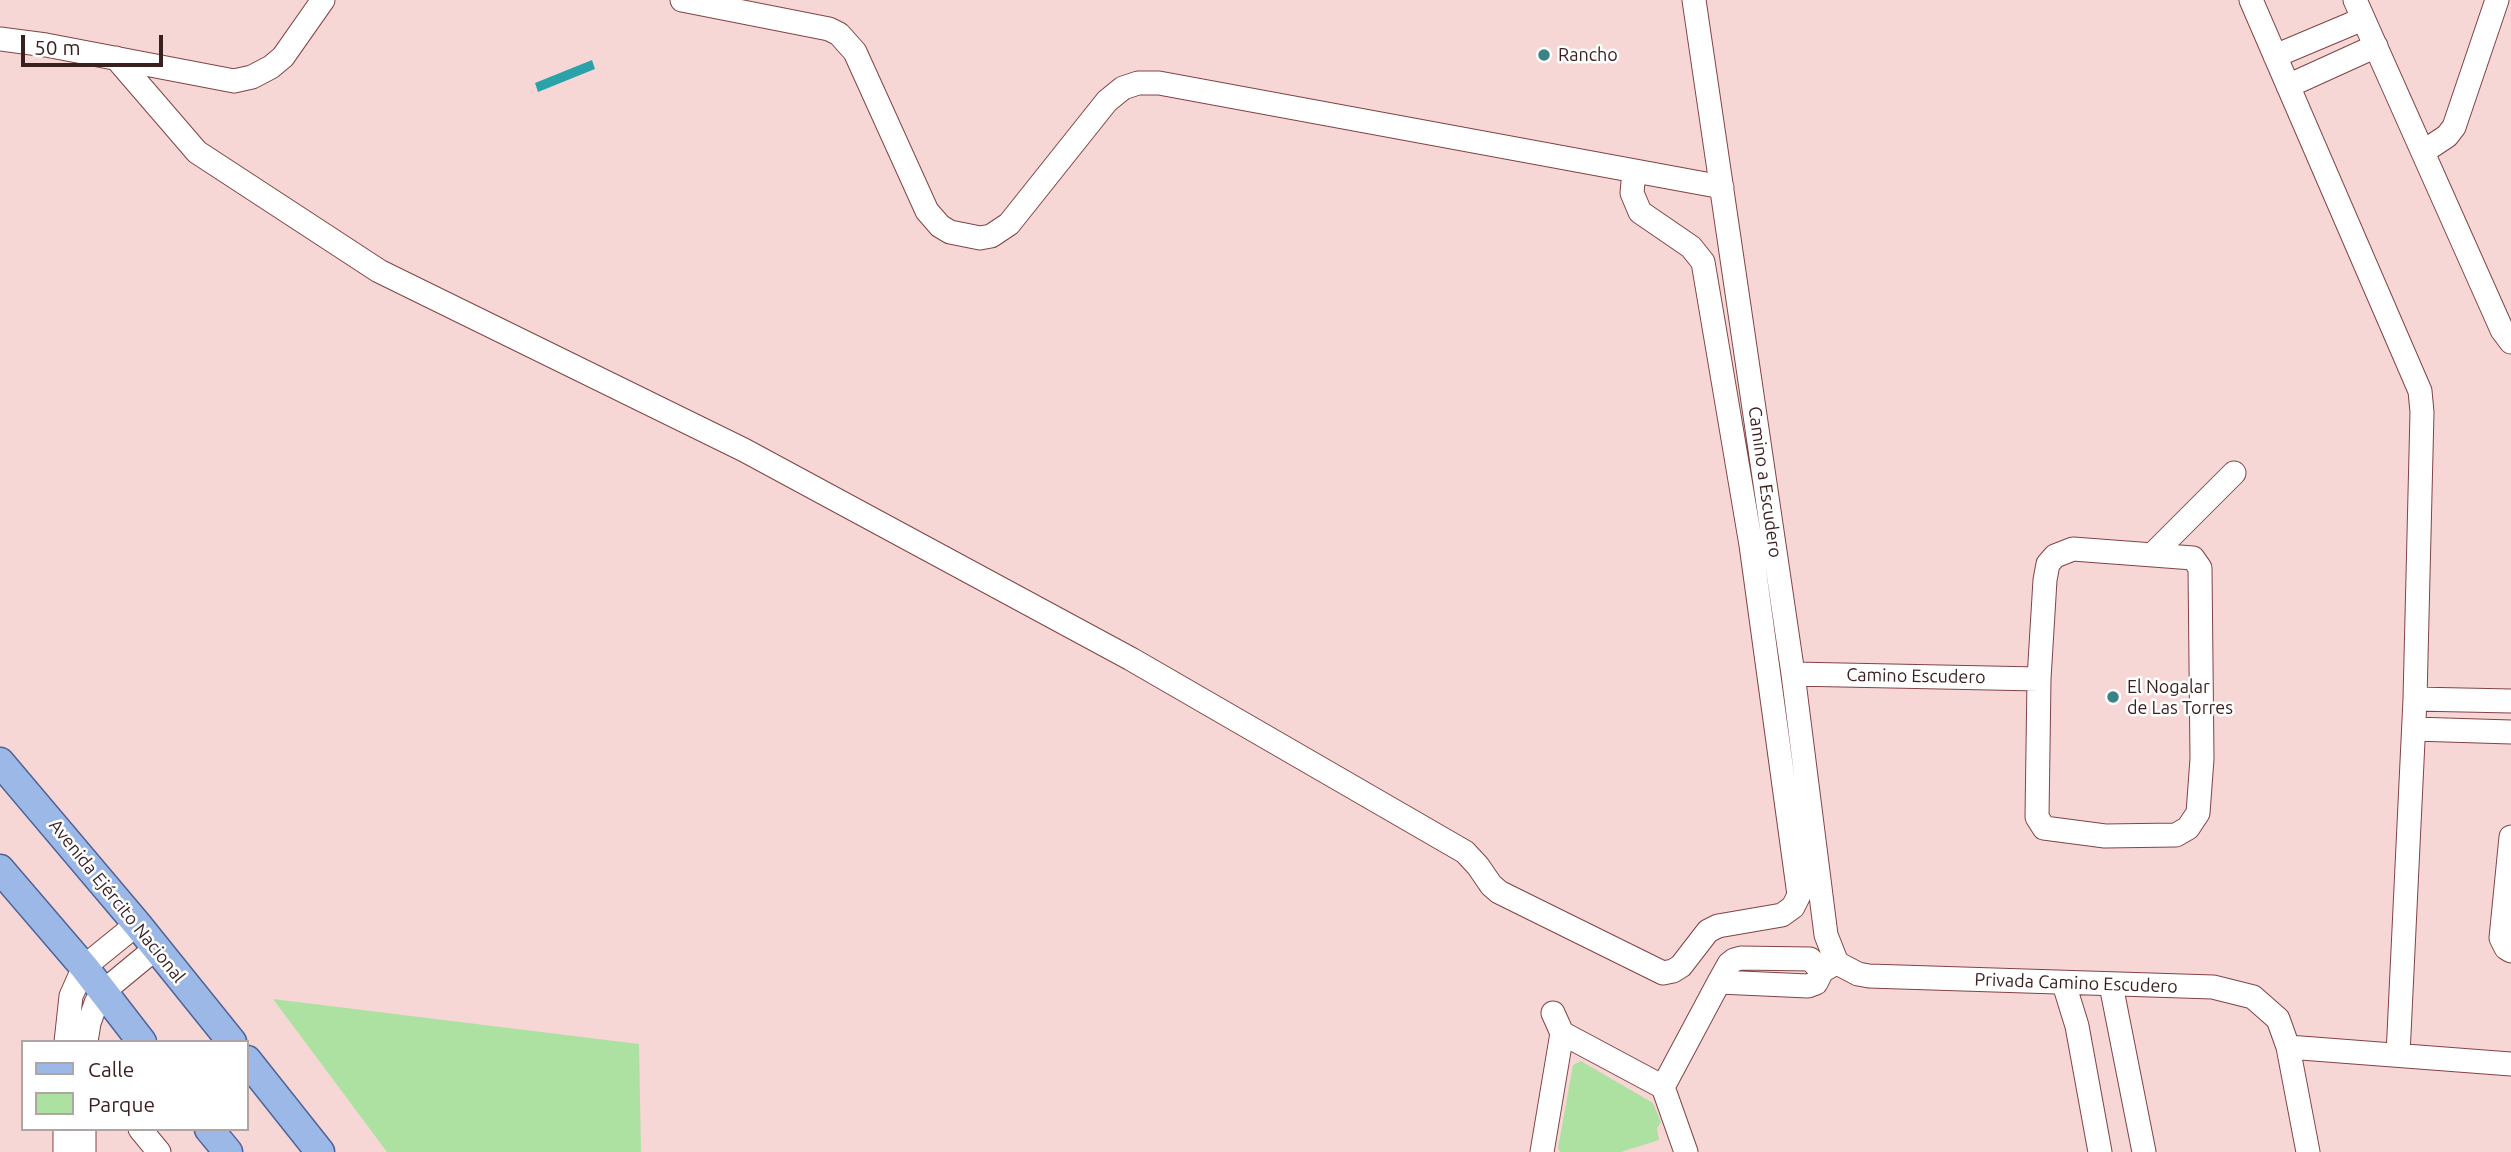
<!DOCTYPE html>
<meta charset="utf-8">
<style>
body{margin:0}
#map{position:relative;width:2511px;height:1152px;overflow:hidden;background:#f6d7d6;font-family:Ubuntu,sans-serif}
canvas{display:block}
.legend{position:absolute;left:21px;top:1040px;width:228px;height:91px;box-sizing:border-box;background:#fff;border:2px solid #b0a5a5;margin:0;padding:9px 12px;list-style:none;font-size:21px;color:#3a1f1f}
.legend li{display:flex;align-items:center;gap:14px;height:35px}
.legend b{width:35px;border:2px solid #b0a5a5}
.scale{position:absolute;left:21px;top:35px;width:142px;height:32px;box-sizing:border-box;border:4px solid #3a1f1f;border-top:0;padding-left:9px;font-size:21px;line-height:24px;white-space:nowrap;color:#3a1f1f;-webkit-text-stroke:5px #fff;paint-order:stroke}
</style>
<div id="map">
<canvas width="2511" height="1152"></canvas>
<ul class="legend">
<li><b style="height:9px;background:#9bb8e7"></b>Calle</li>
<li><b style="height:19px;background:#ade1a2"></b>Parque</li>
</ul>
<div class="scale">50 m</div>
</div>
<script>
const ctx = document.querySelector('canvas').getContext('2d');
ctx.lineJoin = 'round';
function paint(path, color) {
  ctx.fillStyle = color;
  ctx.fill(path, 'evenodd');
}
function shape(rows) {
  const path = new Path2D();
  for (const r of rows) {
    path.moveTo(r[0], r[1]);
    for (let i = 2; i < r.length; i += 2) path.lineTo(r[i], r[i + 1]);
  }
  return path;
}
function strokePath(path, color, width, dash) {
  ctx.strokeStyle = color;
  ctx.lineWidth = width;
  ctx.lineCap = dash ? 'butt' : 'round';
  ctx.setLineDash(dash || []);
  ctx.stroke(path);
}
function label(font, color, halo, rows, align = 'center') {
  ctx.font = font + ' Ubuntu,sans-serif';
  ctx.lineWidth = 5;
  ctx.setLineDash([]);
  ctx.textBaseline = 'middle';
  ctx.strokeStyle = halo;
  ctx.fillStyle = color;
  for (const [text, x, y, turn = 0] of rows) {
    ctx.save();
    ctx.translate(x, y);
    ctx.rotate((+turn || 0) * Math.PI / 180);
    ctx.textAlign = isNaN(turn) ? turn : align;
    if (halo) ctx.strokeText(text, 0, 0);
    ctx.fillText(text, 0, 0);
    ctx.restore();
  }
}
const green = shape([
 [273,999,639,1044,641,1152,387,1152],
 [1581,1061,1653,1103,1661,1122,1657,1128,1659,1140,1621,1152,1560,1152,1558,1148,1573,1065]
]);
const water = shape([
 [592,60,595,69,538,92,535,83]
]);
const minor = shape([
 [682,0,829,29,839,34,855,52,927,211,940,226,950,232,980,238,991,236,1009,224,1107,101,1123,88,1138,83,1159,83,1722,187],
 [1694,0,1793,674,1826,935,1837,963],
 [2251,0,2420,391,2422,412,2415,699,2398,1055],
 [2355,0,2502,330,2511,342],
 [0,39,46,45,234,81,252,77,271,67,283,57,323,0],
 [2275,56,2363,19],
 [116,58,197,152,379,271,744,450,1131,659,1465,852,1478,866,1491,885,1499,892,1663,973,1673,971,1681,966,1708,931,1718,926,1782,915,1793,907,1799,895,1751,545,1703,262,1691,247,1640,212,1632,193,1634,171],
 [2288,86,2376,46],
 [2423,152,2447,136,2454,127,2497,0],
 [2073,549,2193,558,2200,568,2202,759,2198,813,2188,828,2176,835,2105,836,2044,828,2037,817,2039,679,2045,580,2048,564,2055,556,2073,549],
 [2153,554,2234,473],
 [1793,674,2039,679],
 [2415,699,2511,701],
 [2414,729,2511,732],
 [2511,837,2501,938,2506,948,2511,951],
 [1837,963,1858,974,1869,976,2213,987,2253,997,2278,1019,2288,1047,2308,1152],
 [1719,982,1808,986,1816,983,1822,971,1834,964],
 [2064,984,2077,1026,2100,1152],
 [2111,985,2144,1152],
 [1562,1033,1663,1087,1686,1152],
 [66,1042,71,996,84,967,137,924],
 [86,1042,89,1023,96,1003,104,991,156,948],
 [2288,1047,2511,1064],
 [1663,1087,1719,982,1729,964,1734,960,1741,958,1810,959,1822,971],
 [140,1129,159,1152],
 [65,1152,65,1129],
 [84,1152,84,1129],
 [1542,1152,1562,1033,1553,1013]
]);
const major = shape([
 [0,762,137,924,232,1042],
 [0,869,84,967,142,1042],
 [247,1060,320,1152],
 [209,1129,228,1152]
]);
const markers = [
 [1544,55,7,"#398286"],
 [2113,697,7,"#398286"]
];
const poiNames = [
 ["Rancho",1558,55],
 ["El Nogalar",2127,687],
 ["de Las Torres",2127,708]
];
const streetNames = [
 ["Camino a Escudero",1765,482,82],
 ["Camino Escudero",1916,676,1],
 ["Avenida Ejército Nacional",117,901,51],
 ["Privada Camino Escudero",2076,983,2]
];
paint(green, '#ade1a2');
paint(water, '#29a3a9');
strokePath(minor, '#824344', 25);
strokePath(major, '#4e6397', 31);
strokePath(minor, '#fff', 23);
strokePath(major, '#9bb8e7', 28);
for (const [x, y, r, color] of markers) {
  const dot = new Path2D();
  dot.arc(x, y, r, 0, 2 * Math.PI);
  ctx.fillStyle = color;
  ctx.fill(dot);
  strokePath(dot, '#fff', 2.5);
}
label('18px', '#3a1f1f', '#fff', poiNames, 'left');
label('18px', '#3a1f1f', '#fff', streetNames);
</script>
